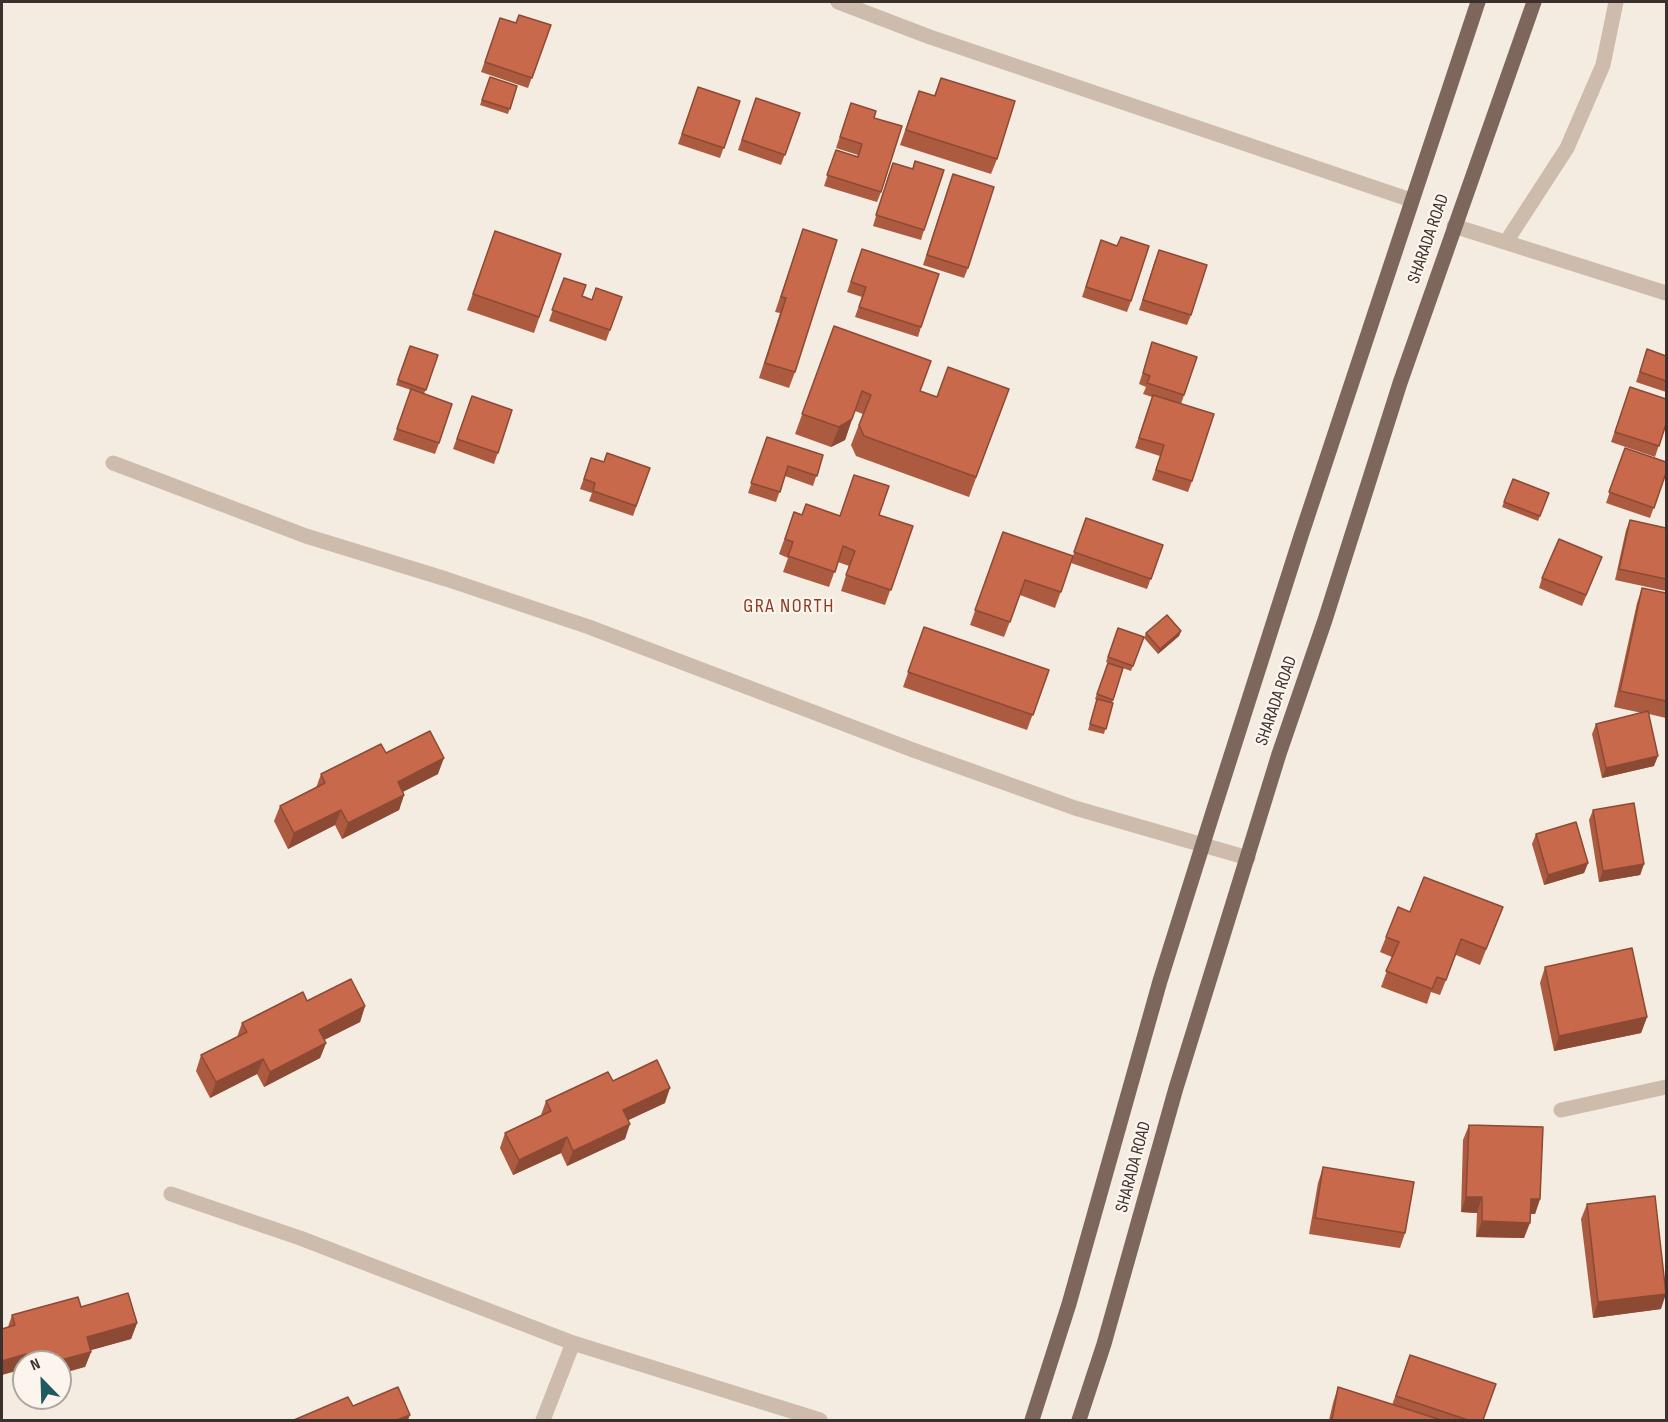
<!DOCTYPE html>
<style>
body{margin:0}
#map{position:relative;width:1668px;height:1422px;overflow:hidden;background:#f4ebe1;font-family:"Sofia Sans Condensed",sans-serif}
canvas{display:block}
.frame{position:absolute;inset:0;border:3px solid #3b302b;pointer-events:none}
.north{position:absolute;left:12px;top:1350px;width:60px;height:60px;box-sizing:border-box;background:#fbf5ee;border:2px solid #aea6a0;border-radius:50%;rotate:337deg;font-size:16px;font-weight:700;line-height:24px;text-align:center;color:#3b302b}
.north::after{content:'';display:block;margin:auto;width:21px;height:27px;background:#1f5a5e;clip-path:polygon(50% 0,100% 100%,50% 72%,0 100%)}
</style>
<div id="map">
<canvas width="1668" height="1422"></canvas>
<div class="frame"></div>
<div class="north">N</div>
</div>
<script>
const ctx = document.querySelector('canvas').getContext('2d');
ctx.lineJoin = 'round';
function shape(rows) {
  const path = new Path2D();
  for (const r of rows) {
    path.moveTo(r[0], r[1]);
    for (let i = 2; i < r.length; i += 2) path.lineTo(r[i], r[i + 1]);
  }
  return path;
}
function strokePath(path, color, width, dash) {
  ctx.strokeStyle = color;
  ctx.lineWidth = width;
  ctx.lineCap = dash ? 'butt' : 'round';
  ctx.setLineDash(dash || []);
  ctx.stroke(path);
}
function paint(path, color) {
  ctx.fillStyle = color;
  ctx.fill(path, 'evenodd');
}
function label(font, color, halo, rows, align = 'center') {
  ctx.font = font + ' "Sofia Sans Condensed",sans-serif';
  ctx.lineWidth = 4.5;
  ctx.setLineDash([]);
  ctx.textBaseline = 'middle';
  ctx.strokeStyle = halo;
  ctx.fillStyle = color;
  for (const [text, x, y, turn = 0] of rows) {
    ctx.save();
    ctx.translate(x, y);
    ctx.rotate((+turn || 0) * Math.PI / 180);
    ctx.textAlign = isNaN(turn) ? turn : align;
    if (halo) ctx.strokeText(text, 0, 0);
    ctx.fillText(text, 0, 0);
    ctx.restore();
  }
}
const street = shape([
 [838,2,930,37,1411,200],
 [1454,226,1666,293],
 [1506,242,1567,148,1603,65,1616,2],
 [113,463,306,536,446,579,589,627,913,750,1075,808,1248,858],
 [1561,1110,1666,1087],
 [171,1194,300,1238,573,1343,820,1420],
 [543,1420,573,1343]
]);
const primary = shape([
 [1032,1420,1069,1304,1160,981,1213,812,1301,536,1478,2],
 [1079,1420,1104,1344,1176,1088,1279,754,1325,620,1400,383,1534,2]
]);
const wall = shape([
 [500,18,516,23,551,25,528,88,481,72],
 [490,77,517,86,508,114,480,105],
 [941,78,997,159,991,174,900,145,913,107,934,96],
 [698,87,740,101,720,158,678,144],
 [756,98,800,113,781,165,738,150],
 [851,103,874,118,881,192,877,202,824,186,836,150,857,157,858,155,836,148],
 [915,161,924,230,921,240,873,226,889,173,912,169],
 [949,185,968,268,964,278,923,265],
 [803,229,795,372,789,388,759,378,780,313,775,312],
 [495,231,561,254,534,333,467,310],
 [1101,240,1131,301,1127,312,1082,297],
 [858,260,921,327,918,337,855,317,862,297,847,292],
 [1155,260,1191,315,1187,325,1139,310],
 [564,278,582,296,592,300,622,297,606,341,549,321],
 [834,326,920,391,937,397,1009,389,969,497,856,456,851,445,863,414,855,411,845,440,831,447,795,434],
 [410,346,438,355,424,394,439,443,435,454,393,440,411,390,396,385],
 [1647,349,1666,356,1666,392,1636,382],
 [1149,353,1197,357,1181,404,1192,481,1188,492,1152,480,1160,456,1135,448,1152,397,1143,394,1146,387,1139,384],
 [1630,387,1666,424,1655,457,1611,442],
 [472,396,512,410,494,464,453,449],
 [767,437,823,455,813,486,785,476,776,502,748,493],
 [1625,448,1666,473,1650,518,1606,503],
 [591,458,604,462,650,468,633,516,589,501,592,493,580,489],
 [1513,479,1549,493,1538,521,1502,507],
 [794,512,802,515,879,515,913,526,885,605,841,591,849,566,838,562,829,587,783,572,788,558,779,554],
 [1086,518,1163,545,1147,589,1071,563,1055,608,1020,595,1004,637,970,625,1003,532,1073,556],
 [1630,520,1666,528,1666,591,1615,580,1626,530],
 [1602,557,1582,606,1539,588,1542,578],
 [1642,588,1666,593,1666,718,1649,714,1654,766,1602,778,1592,734,1596,724,1642,713,1614,707,1637,603],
 [924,627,1049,670,1027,730,903,687],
 [1118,628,1144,637,1131,671,1106,662],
 [1181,631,1179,636,1158,654,1144,638,1146,633],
 [1108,663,1123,668,1112,703,1104,734,1088,730,1097,700,1095,699],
 [386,753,438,774,403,792,404,795,399,810,342,839,335,825,288,849,274,821,280,806,316,788,321,774],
 [1593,810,1644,864,1640,875,1599,882,1589,820],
 [1536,834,1588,863,1584,873,1544,885,1532,844],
 [1503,907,1480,965,1456,955,1440,995,1431,992,1427,1004,1381,987,1392,957,1380,952,1386,937,1410,912],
 [1545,967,1647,1017,1641,1033,1554,1051,1540,983],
 [307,1001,365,1006,360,1022,324,1040,326,1043,320,1058,264,1087,257,1074,210,1098,196,1071,201,1055,237,1037,242,1023],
 [613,1081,665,1103,628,1120,625,1139,567,1166,561,1153,513,1175,500,1148,505,1133,541,1115,546,1101],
 [1469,1125,1540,1199,1535,1214,1530,1214,1524,1238,1476,1237,1477,1213,1461,1212,1463,1140],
 [1323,1167,1405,1233,1400,1248,1309,1234,1318,1183],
 [1587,1204,1661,1309,1593,1318,1581,1219],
 [81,1307,137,1323,131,1339,90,1350,91,1352,85,1367,60,1362,24,1362,24,1382,8,1327,12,1315],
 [1410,1355,1483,1420,1329,1420,1333,1403,1338,1387,1392,1405]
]);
const shadedWall = shape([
 [852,419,845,440,831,447,839,427],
 [1181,631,1179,636,1158,654,1160,649],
 [1658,756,1654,766,1602,778,1606,768],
 [444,758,438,774,392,797,398,782],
 [404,795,399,810,342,839,348,823],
 [341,810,335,825,288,849,294,833],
 [1588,863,1584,873,1544,885,1548,875],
 [1644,864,1640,875,1599,882,1603,871],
 [365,1006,360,1022,314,1045,319,1030],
 [1647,1017,1641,1033,1554,1051,1559,1036],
 [326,1043,320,1058,264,1087,270,1072],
 [263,1059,257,1074,210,1098,216,1082],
 [670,1088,665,1103,618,1125,623,1110],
 [630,1124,625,1139,567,1166,573,1151],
 [567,1137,561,1153,513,1175,519,1160],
 [1466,1197,1482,1197,1477,1213,1461,1212],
 [1531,1199,1540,1199,1535,1214,1525,1214],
 [1482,1221,1530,1223,1524,1238,1476,1237],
 [1666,1294,1661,1309,1593,1318,1598,1302],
 [137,1323,131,1339,81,1353,87,1337],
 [91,1352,85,1367,60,1374,60,1362,53,1362],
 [26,1354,20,1370,2,1375,2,1361],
 [410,1415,408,1420,397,1420]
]);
const building = shape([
 [519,15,551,25,532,78,485,62,500,18,516,23,519,15],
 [490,77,517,86,510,109,482,100,490,77],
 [941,78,1015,101,997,159,906,130,919,91,935,96,941,78],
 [698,87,740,101,724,148,682,134,698,87],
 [756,98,800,113,785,155,742,140,756,98],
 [851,103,876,111,874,118,902,126,881,192,827,175,836,150,858,157,862,144,840,137,851,103],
 [915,161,944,170,924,230,876,215,893,163,913,169,915,161],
 [953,174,994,187,968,268,927,255,953,174],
 [803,229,837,240,795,372,765,363,786,298,781,297,803,229],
 [495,231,561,254,539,317,473,294,495,231],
 [1121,237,1149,246,1131,301,1086,287,1101,240,1117,246,1121,237],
 [862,249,939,274,921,327,859,307,866,287,851,282,862,249],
 [1159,250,1207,265,1191,315,1143,300,1159,250],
 [564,278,586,285,582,296,592,300,596,288,622,297,610,330,552,310,564,278],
 [834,326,931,361,920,391,937,397,948,367,1009,389,976,477,864,436,859,425,871,395,862,391,852,419,839,427,802,414,834,326],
 [1152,342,1197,357,1184,395,1147,383,1150,376,1143,373,1152,342],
 [410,346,438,355,426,390,398,380,410,346],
 [1647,349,1666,356,1666,381,1640,372,1647,349],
 [1630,387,1666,399,1666,424,1659,446,1615,432,1630,387],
 [411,389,452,404,439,443,397,429,411,389],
 [1153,395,1214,414,1192,481,1156,470,1164,445,1139,438,1153,395],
 [472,396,512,410,498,453,457,439,472,396],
 [767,437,823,455,817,476,788,466,780,492,751,483,767,437],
 [1625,448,1666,462,1666,473,1654,508,1609,492,1625,448],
 [607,453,650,468,636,506,593,491,595,483,584,479,591,458,604,462,607,453],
 [854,475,889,486,879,515,913,526,891,590,846,575,855,551,843,546,835,572,788,556,793,542,785,539,794,512,802,515,806,504,840,516,854,475],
 [1513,479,1549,493,1540,516,1504,502,1513,479],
 [1086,518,1163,545,1151,579,1074,552,1086,518],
 [1630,520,1666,528,1666,579,1619,569,1630,520],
 [1003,532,1073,556,1061,592,1025,580,1010,622,975,610,1003,532],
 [1559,539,1602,557,1586,595,1542,578,1559,539],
 [1642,588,1666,593,1666,701,1620,691,1642,588],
 [1167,615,1181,631,1160,649,1146,633,1167,615],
 [924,627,1049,670,1033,715,908,672,924,627],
 [1118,628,1144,637,1133,666,1108,657,1118,628],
 [1108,663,1123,668,1113,700,1097,694,1108,663],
 [1097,699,1113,703,1106,729,1090,724,1097,699],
 [1648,711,1658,756,1606,768,1596,724,1648,711],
 [430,731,444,758,398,782,404,795,348,823,341,810,294,833,280,806,325,783,321,774,381,744,386,753,430,731],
 [1634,803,1644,864,1603,871,1593,810,1634,803],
 [1576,822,1588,863,1548,875,1536,834,1576,822],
 [1424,877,1503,907,1486,949,1461,939,1446,980,1437,977,1432,989,1386,971,1399,942,1386,937,1398,907,1410,912,1424,877],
 [1632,948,1647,1017,1559,1036,1545,967,1632,948],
 [351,979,365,1006,319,1030,326,1043,270,1072,263,1059,216,1082,201,1055,247,1032,242,1023,303,992,307,1001,351,979],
 [657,1060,670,1088,623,1110,630,1124,573,1151,567,1137,519,1160,505,1133,551,1111,546,1101,608,1072,613,1081,657,1060],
 [1469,1125,1543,1127,1540,1199,1531,1199,1530,1223,1482,1221,1482,1197,1466,1197,1469,1125],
 [1323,1167,1414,1182,1405,1233,1315,1218,1323,1167],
 [1655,1196,1666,1294,1598,1302,1587,1204,1655,1196],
 [128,1293,137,1323,87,1337,91,1352,53,1362,28,1362,26,1354,2,1361,2,1329,15,1325,12,1315,78,1297,81,1307,128,1293],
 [1410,1355,1496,1384,1483,1420,1468,1420,1396,1396,1410,1355],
 [398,1387,410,1415,397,1420,294,1420,348,1397,353,1406,398,1387],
 [1338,1387,1441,1420,1332,1420,1338,1387]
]);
const streetNames = [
 ["SHARADA ROAD",1429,239,-71],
 ["SHARADA ROAD",1277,701,-71],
 ["SHARADA ROAD",1134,1167,-75]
];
const neighbourhoodNames = [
 ["GRA NORTH",789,607]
];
strokePath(street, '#cdbbac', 15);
strokePath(primary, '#7d675c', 15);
paint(wall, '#ac5a40');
paint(shadedWall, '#8c4a34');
paint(building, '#c8694b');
strokePath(building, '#8c4a34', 1.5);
label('18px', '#3b302b', '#fbf5ee', streetNames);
ctx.letterSpacing = '1.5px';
label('20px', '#8c3b22', '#fbf5ee', neighbourhoodNames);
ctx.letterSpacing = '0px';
</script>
